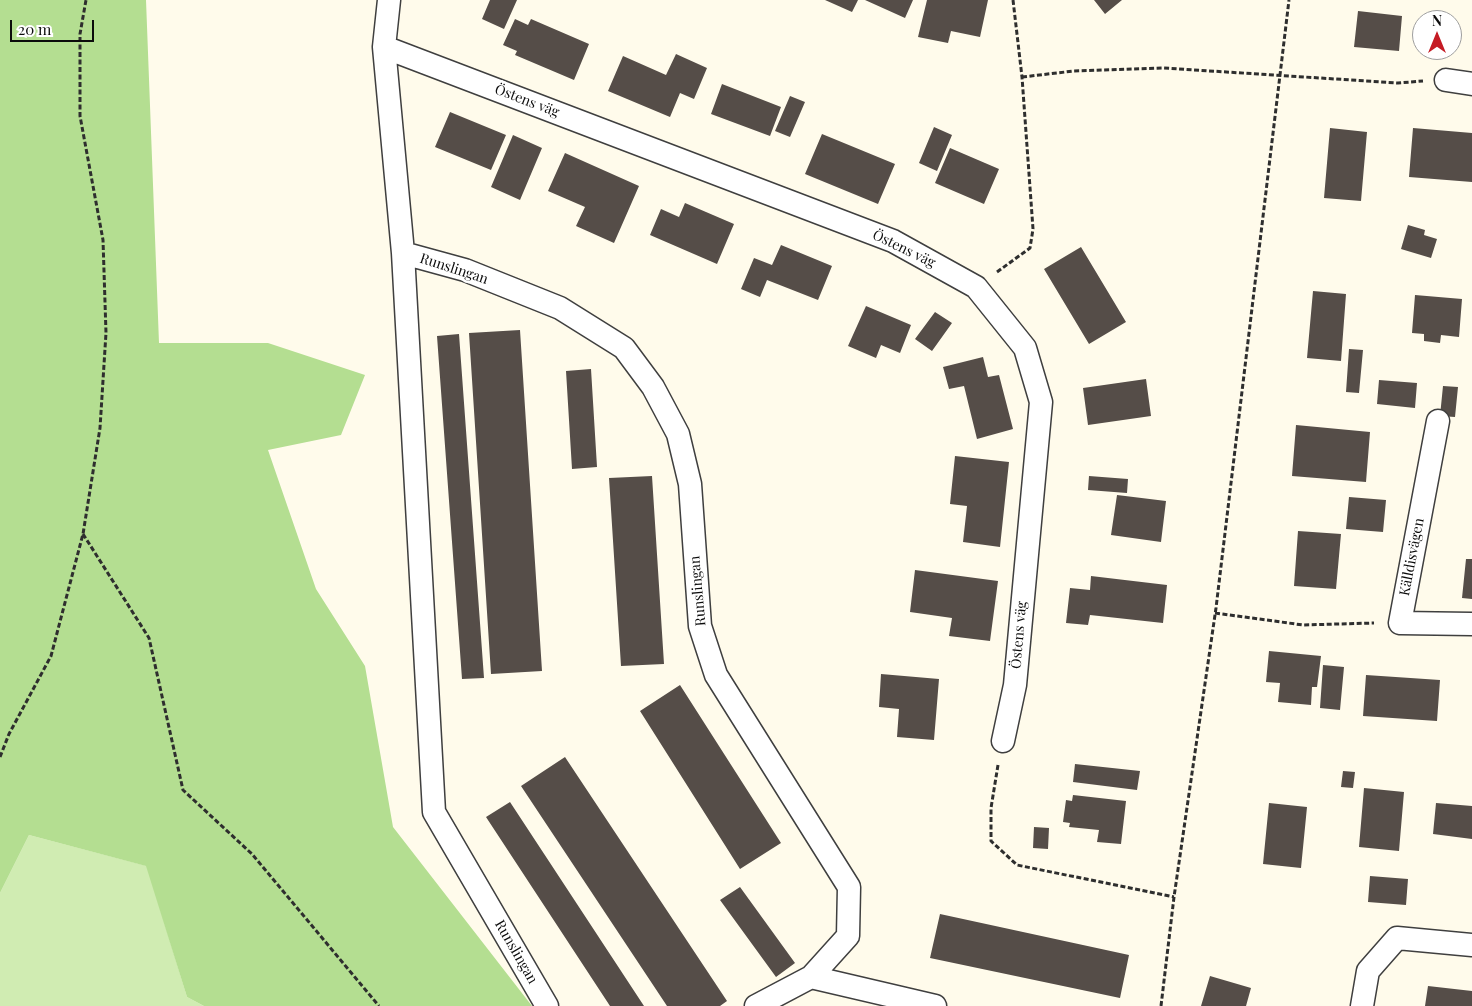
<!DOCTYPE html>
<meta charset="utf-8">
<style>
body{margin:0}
#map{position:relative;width:1472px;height:1006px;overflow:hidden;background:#fffbeb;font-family:"Playfair Display",serif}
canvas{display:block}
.north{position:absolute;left:1412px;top:10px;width:50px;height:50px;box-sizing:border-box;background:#fff;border:1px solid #9e9e9e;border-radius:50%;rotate:0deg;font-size:14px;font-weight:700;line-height:20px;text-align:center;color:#0c0c0c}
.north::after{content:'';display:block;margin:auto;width:18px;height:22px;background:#c51b24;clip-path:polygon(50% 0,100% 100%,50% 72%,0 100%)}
.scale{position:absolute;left:10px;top:20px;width:84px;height:22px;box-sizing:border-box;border:2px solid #0c0c0c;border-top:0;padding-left:6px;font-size:15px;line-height:18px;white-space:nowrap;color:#0c0c0c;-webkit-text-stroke:4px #fff;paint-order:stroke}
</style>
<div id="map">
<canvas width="1472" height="1006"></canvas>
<div class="north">N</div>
<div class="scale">20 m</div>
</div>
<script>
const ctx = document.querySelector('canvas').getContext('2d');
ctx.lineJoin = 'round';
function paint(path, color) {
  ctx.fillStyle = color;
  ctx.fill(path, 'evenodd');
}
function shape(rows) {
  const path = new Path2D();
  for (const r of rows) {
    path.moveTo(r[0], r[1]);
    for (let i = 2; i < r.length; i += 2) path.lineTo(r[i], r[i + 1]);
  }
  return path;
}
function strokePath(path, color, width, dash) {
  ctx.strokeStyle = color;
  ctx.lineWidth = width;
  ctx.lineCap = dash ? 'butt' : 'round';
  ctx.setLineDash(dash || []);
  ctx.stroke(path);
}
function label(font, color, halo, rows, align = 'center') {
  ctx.font = font + ' "Playfair Display",serif';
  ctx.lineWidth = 5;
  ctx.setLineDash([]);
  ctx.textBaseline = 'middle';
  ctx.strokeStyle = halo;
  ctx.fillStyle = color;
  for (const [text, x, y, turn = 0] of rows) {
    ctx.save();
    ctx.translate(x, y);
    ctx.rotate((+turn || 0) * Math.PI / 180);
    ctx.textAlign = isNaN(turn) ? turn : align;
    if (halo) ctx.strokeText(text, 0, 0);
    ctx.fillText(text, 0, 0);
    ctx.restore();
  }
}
const green = shape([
 [29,835,147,866,187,997,204,1006,0,1006,0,893]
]);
const forest = shape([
 [0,0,146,0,159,343,268,343,365,375,341,435,268,450,316,589,365,666,393,827,532,1006,204,1006,187,997,146,866,29,835,0,893]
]);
const building = shape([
 [490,0,517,0,504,29,482,19],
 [825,0,858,0,852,12],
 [865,0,913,0,905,18],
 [927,0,988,0,980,37,951,31,948,43,918,37],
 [1094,0,1122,0,1105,14],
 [1358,11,1402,16,1399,51,1354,47],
 [515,19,528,25,531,19,589,44,574,80,515,55,517,51,503,45],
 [676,54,707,68,694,99,680,93,670,117,608,91,623,56,666,75],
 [722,84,781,107,770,136,711,114],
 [790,96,805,102,790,137,775,131],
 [450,112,506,135,491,170,435,147],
 [934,127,952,135,937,171,919,163],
 [1330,128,1367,132,1361,201,1324,198],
 [1413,128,1472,133,1472,182,1409,177],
 [822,134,895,164,878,204,805,174],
 [513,135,542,148,520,200,491,187],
 [950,148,999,169,984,204,935,183],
 [565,153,639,186,614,243,576,226,585,207,548,191],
 [685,203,734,224,717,264,650,235,661,209,679,217],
 [1408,225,1425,230,1424,235,1437,239,1431,258,1401,249],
 [781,245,832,266,818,300,767,280,760,297,741,289,754,258,772,265],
 [1081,247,1126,322,1089,344,1044,269],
 [1313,291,1346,294,1341,361,1307,358],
 [1415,295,1462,299,1459,337,1441,335,1440,343,1424,341,1424,334,1412,333],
 [866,306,911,325,900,353,881,345,876,358,848,346],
 [935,312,952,323,932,351,915,339],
 [520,330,542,671,491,674,469,333],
 [459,334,484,678,462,679,437,336],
 [1349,349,1363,350,1359,393,1346,392],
 [983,357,988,377,999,375,1013,429,977,439,964,386,949,389,943,367],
 [591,369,597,467,572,469,566,371],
 [1146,379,1151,416,1088,425,1083,388],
 [1379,380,1417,383,1415,408,1377,404],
 [1443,386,1458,387,1455,417,1440,416],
 [1296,425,1370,432,1366,482,1292,476],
 [955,456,1009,462,1000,547,963,542,967,506,950,504],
 [652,476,664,664,621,666,609,478],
 [1089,476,1128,479,1127,493,1088,490],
 [1117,495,1166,501,1161,542,1111,535],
 [1349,497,1386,500,1383,532,1346,529],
 [1298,531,1341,534,1336,589,1294,586],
 [1466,559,1472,559,1472,599,1462,598],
 [915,570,998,581,990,641,949,636,952,618,910,612],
 [1091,576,1167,585,1163,623,1090,615,1088,625,1066,623,1070,588,1090,590],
 [1269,651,1321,656,1317,687,1312,687,1311,705,1278,702,1280,683,1266,682],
 [1323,665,1344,667,1340,710,1320,708],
 [881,674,939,679,934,740,897,737,899,709,879,707],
 [1366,675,1440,680,1437,721,1363,716],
 [680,685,781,843,740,869,640,711],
 [565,757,727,1001,720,1006,667,1006,521,786],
 [1075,764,1140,771,1137,790,1073,782],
 [1343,771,1355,772,1353,788,1341,787],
 [1364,788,1404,792,1399,851,1359,847],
 [1073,795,1126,801,1121,844,1097,842,1099,830,1069,827,1070,823,1063,822,1066,800,1072,801],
 [510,802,644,1006,610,1006,486,817],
 [1269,803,1307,807,1301,868,1263,864],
 [1436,803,1472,806,1472,839,1433,834],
 [1034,827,1049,828,1048,849,1033,848],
 [1370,876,1408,879,1406,905,1368,902],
 [740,887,795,963,776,977,720,900],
 [940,914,1129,955,1120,998,930,958],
 [1210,976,1251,988,1246,1006,1201,1006],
 [1428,986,1472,991,1472,1006,1425,1006]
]);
const path = shape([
 [1022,77,1074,71,1164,68,1398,83,1423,81],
 [997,272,1030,248,1033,229,1022,77,1013,0],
 [83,534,149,638,183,790,252,854,379,1006],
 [1215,613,1303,625,1374,623],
 [0,757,9,734,51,656,83,534,100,428,106,333,103,240,80,116,80,34,86,0],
 [998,765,991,808,991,841,1017,865,1174,897],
 [1161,1006,1174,897,1216,608,1289,0]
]);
const street = shape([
 [389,0,384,47,403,253,434,812,547,1006],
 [384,47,893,241,976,287,1025,348,1041,402,1015,685,1003,741],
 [1446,80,1472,84],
 [403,253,465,270,560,308,624,348,653,387,678,434,690,484,700,626,716,675,849,887,848,936,811,977,756,1006],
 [1438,421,1400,623,1472,624],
 [811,977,935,1006],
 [1362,1006,1368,971,1397,938,1472,945]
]);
const streetNames = [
 ["Östens väg",527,101,21],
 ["Östens väg",904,249,26],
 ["Runslingan",454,269,18],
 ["Källdisvägen",1412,557,-79],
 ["Runslingan",698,591,-95],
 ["Östens väg",1019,635,-85],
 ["Runslingan",516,952,60]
];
paint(green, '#d0ecb2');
paint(forest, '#b4de91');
paint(building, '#554d48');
strokePath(street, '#3f3f3f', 25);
strokePath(path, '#2e2e2e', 3, [5, 2.5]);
strokePath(street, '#fff', 22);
label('14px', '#0c0c0c', '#fff', streetNames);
</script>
